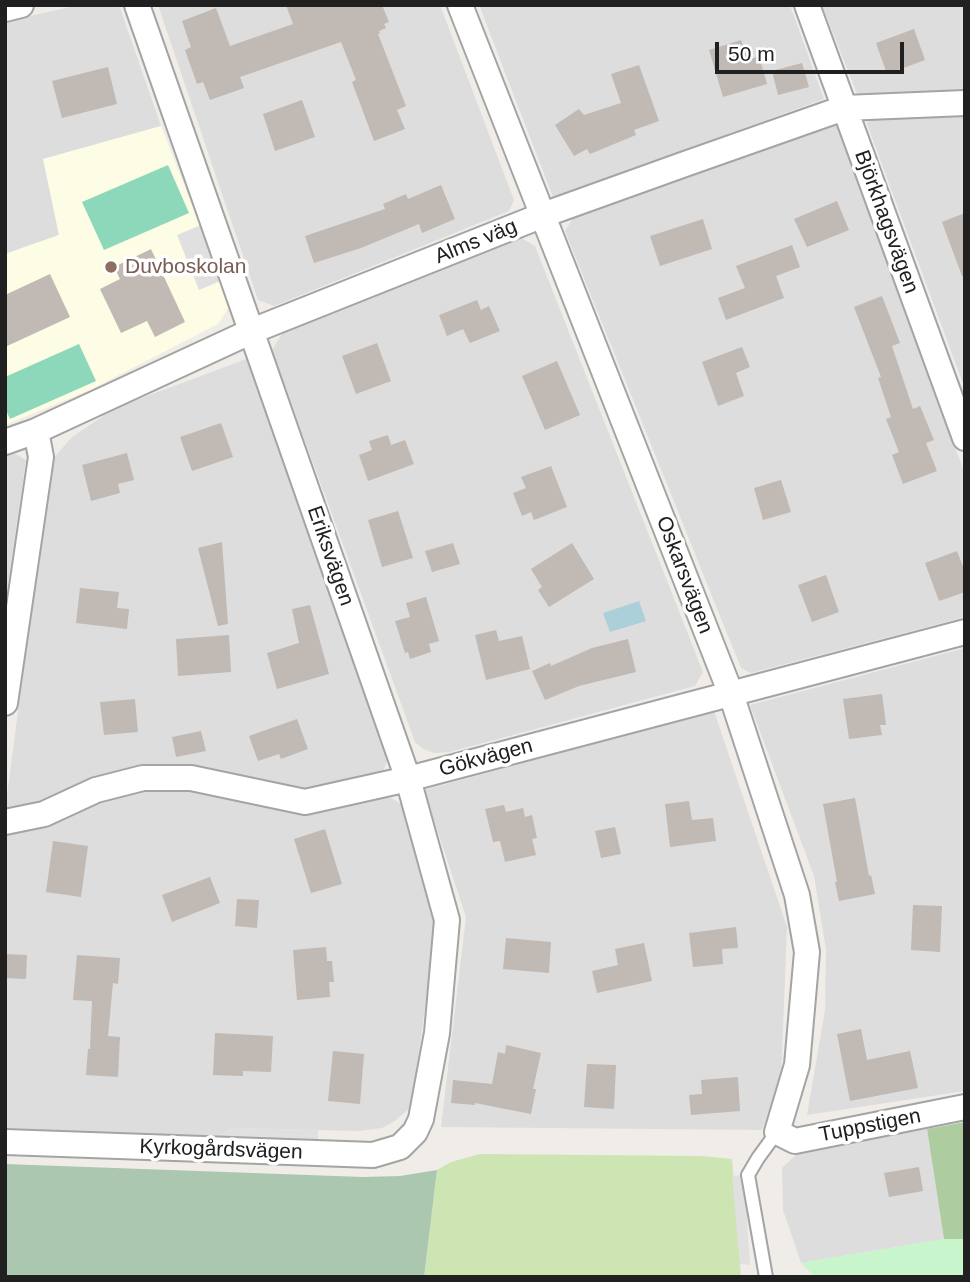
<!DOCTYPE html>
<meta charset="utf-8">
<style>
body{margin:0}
#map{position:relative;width:970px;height:1282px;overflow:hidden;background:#f0ede8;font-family:Helvetica,sans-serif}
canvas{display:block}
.frame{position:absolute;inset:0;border:7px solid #202020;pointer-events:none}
.scale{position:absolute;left:715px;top:42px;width:189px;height:32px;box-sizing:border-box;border:4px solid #202020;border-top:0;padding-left:9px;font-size:21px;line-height:24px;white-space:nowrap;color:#202020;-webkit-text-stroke:5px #fff;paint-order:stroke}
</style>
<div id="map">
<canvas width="970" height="1282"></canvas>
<div class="frame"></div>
<div class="scale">50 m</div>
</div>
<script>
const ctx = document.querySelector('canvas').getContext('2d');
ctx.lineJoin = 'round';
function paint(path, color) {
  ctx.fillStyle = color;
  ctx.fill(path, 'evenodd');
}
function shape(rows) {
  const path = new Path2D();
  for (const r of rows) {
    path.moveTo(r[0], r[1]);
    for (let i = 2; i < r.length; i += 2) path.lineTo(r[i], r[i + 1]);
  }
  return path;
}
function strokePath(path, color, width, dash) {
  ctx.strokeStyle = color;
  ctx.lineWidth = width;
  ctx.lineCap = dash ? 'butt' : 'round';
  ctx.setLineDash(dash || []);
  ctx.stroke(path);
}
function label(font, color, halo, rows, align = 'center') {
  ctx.font = font + ' Helvetica,sans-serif';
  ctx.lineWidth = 7;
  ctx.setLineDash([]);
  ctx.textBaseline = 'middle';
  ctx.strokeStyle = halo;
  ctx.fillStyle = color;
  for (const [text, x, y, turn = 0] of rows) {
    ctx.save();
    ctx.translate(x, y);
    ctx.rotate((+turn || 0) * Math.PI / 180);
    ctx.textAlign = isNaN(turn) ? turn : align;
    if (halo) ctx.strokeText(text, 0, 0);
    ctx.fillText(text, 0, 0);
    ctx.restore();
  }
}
const residential = shape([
 [78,5,119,5,161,126,44,159,59,235,5,254,5,22],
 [158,5,440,5,514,200,509,211,274,306,258,300],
 [479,5,790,5,824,99,553,197],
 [822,5,965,5,965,91,858,96],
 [965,111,965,389,867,124,870,117],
 [828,119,836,124,965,474,965,617,751,673,741,668,565,231,573,218],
 [516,235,535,246,703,672,695,686,450,752,435,753,423,749,415,742,272,350,285,329],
 [249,358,388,759,382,774,302,792,191,765,136,768,40,805,5,810,51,461,72,437,115,408],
 [10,451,26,460,5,604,5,453],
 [965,648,965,1091,807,1115,825,1010,826,950,814,876,750,705],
 [714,711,787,927,781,1078,762,1130,441,1127,466,917,424,790],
 [141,790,193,791,249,804,304,813,386,795,403,805,438,908,412,1106,395,1121,382,1128,359,1131,230,1128,220,1143,5,1135,5,835,48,826,97,798],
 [927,1129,944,1239,801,1263,783,1210,782,1168,797,1154,826,1144]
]);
const education = shape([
 [161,126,231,304,218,324,90,390,5,425,5,254,59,235,43,159]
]);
const grass = shape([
 [480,1154,701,1156,732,1159,741,1277,424,1277,437,1170,451,1162]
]);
const forest = shape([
 [965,1122,965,1239,944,1239,927,1129]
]);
const cemetery = shape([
 [5,1164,363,1177,400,1176,437,1170,424,1277,5,1277]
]);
const park = shape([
 [944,1239,965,1239,965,1277,815,1277,801,1263]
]);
const pitch = shape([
 [168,165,189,213,104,250,82,202],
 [79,344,96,381,10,419,5,408,5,377]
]);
const parking = shape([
 [201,225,223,280,199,290,177,235],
 [230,1128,318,1130,318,1147,220,1143,221,1134],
 [744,1175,750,1265,740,1264,732,1176]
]);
const water = shape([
 [639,601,646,621,610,632,603,613]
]);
const building = shape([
 [286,5,382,5,389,22,384,24,386,28,379,31,380,33,378,34,406,106,397,110,405,129,374,141,352,82,356,80,341,42,240,77,244,88,210,100,203,82,197,84,185,50,191,47,182,21,216,8,230,46,293,24],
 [914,29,925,60,887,74,876,43],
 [741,40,748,60,759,56,767,84,723,97,709,50],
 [802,63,809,87,778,95,772,71],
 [639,65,659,121,634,130,636,135,590,154,587,149,574,156,555,125,579,109,584,115,621,103,611,74],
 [108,67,117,104,62,118,52,81],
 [302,100,315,137,275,151,263,114],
 [441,185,455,219,422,233,419,224,361,248,314,263,305,236,385,209,383,204,406,194,408,199],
 [837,201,849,230,807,247,794,219],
 [965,213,965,276,962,276,942,222],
 [703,219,712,249,660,266,650,236],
 [792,245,800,267,776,276,784,298,726,320,718,298,745,288,736,266],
 [151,249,185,322,155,337,147,321,121,333,100,289,120,279,114,267],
 [50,274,70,317,5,347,5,295],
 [882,296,900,343,892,346,913,409,920,406,934,440,926,443,937,471,903,484,892,455,899,452,886,419,891,417,878,378,881,377,854,307],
 [477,300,481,310,489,306,500,331,470,343,463,329,447,336,439,315],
 [377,343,391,381,356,394,342,356],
 [742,347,750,367,736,373,744,396,718,406,702,362],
 [557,361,580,415,545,430,522,376],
 [221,423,233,457,192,471,180,437],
 [388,435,391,445,405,440,414,464,368,481,359,455,372,450,369,441],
 [127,453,134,480,118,484,120,493,91,501,82,465],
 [551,466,567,507,534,520,531,512,522,516,513,493,526,488,521,477],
 [781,480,791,512,763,520,754,488],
 [398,511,413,558,382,567,368,520],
 [222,542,228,624,218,626,198,548],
 [453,543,460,564,432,572,425,551],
 [572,543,594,579,549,607,538,590,542,587,531,569],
 [957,551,965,572,965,592,939,601,925,563],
 [826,575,839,612,812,622,798,585],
 [80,588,119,592,117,608,129,609,127,629,76,623],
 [426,597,439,641,429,644,431,652,410,659,408,652,405,653,395,621,410,617,406,603],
 [310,605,329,674,277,689,267,653,299,643,292,609],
 [496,630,499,641,522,636,530,669,486,680,475,635],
 [229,635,231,672,178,676,176,639],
 [628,639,636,672,579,686,545,700,532,671,550,663,551,666,592,648],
 [882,694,886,725,880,725,882,735,849,739,843,699],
 [135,699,138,732,104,735,100,702],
 [297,719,308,749,281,759,279,754,258,761,249,736],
 [201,731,206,751,176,757,172,737],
 [855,798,869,876,871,875,875,894,839,901,835,882,837,882,823,804],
 [689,801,692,820,713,818,716,841,670,847,665,804],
 [504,805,506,812,523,808,525,817,532,815,537,838,532,839,536,855,505,862,500,841,493,842,485,809],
 [615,827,621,854,601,858,595,831],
 [325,829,342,884,311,893,294,839],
 [53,841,88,846,81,897,46,892],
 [210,877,220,903,172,922,162,895],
 [237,899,259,900,257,928,235,926],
 [913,905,942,906,940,952,911,950],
 [736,927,738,948,722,949,723,964,693,967,689,933],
 [506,938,551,942,549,973,503,969],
 [644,943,652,981,597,993,592,971,618,965,615,949],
 [326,947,327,961,332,961,334,982,329,982,330,997,297,1000,293,950],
 [5,954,27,955,26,979,5,978],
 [77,955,120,958,118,984,113,983,108,1036,120,1037,118,1077,86,1075,88,1049,90,1049,92,1001,73,1000],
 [861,1029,867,1060,910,1051,918,1088,850,1101,837,1034],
 [215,1033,273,1036,271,1072,243,1071,243,1076,213,1075],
 [506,1045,541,1053,533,1089,536,1089,531,1114,475,1103,475,1105,451,1103,453,1080,492,1084,498,1052,505,1054],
 [333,1051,364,1054,360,1104,328,1101],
 [587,1064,616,1065,614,1109,584,1107],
 [738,1077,740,1111,691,1115,689,1095,702,1094,701,1080],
 [919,1167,923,1191,889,1197,884,1173]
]);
const lane = shape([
 [766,1277,748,1175,758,1158,777,1132]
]);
const street = shape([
 [460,5,731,694,797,895,807,952,797,1065,777,1132,795,1141,965,1107],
 [807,5,965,438],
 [5,9,21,5],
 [5,442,36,431,252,331,543,215,685,164,844,108,965,103],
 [5,703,41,457,36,431],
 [5,822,44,814,96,790,143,778,191,778,305,802,408,779,965,632],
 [5,1142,373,1155,400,1147,415,1132,421,1119,437,1033,447,920,408,779,137,5]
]);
const markers = [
 [111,267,7,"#8d6e63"]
];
const streetNames = [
 ["Björkhagsvägen",886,222,70],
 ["Alms väg",476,242,-22],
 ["Eriksvägen",330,556,71],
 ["Oskarsvägen",684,575,69],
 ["Gökvägen",486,758,-15],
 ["Tuppstigen",870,1126,-11],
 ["Kyrkogårdsvägen",221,1150,2]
];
const educationNames = [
 ["Duvboskolan",125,267]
];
paint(residential, '#dedddd');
paint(education, '#fdfce4');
paint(grass, '#cce5b2');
paint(forest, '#adcca0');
paint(cemetery, '#abc7af');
paint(park, '#c9f5cc');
paint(pitch, '#8dd8ba');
paint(parking, '#e0e0e0');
paint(water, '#acd0da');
paint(building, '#c0b9b4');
strokePath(lane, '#a4a4a4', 16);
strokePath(street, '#a4a4a4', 28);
strokePath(lane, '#fff', 12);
strokePath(street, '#fff', 24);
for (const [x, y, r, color] of markers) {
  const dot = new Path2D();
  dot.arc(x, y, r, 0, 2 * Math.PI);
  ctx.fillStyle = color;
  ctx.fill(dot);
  strokePath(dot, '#fff', 2.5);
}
label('21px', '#202020', '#fff', streetNames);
label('21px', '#785e54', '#fff', educationNames, 'left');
</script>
